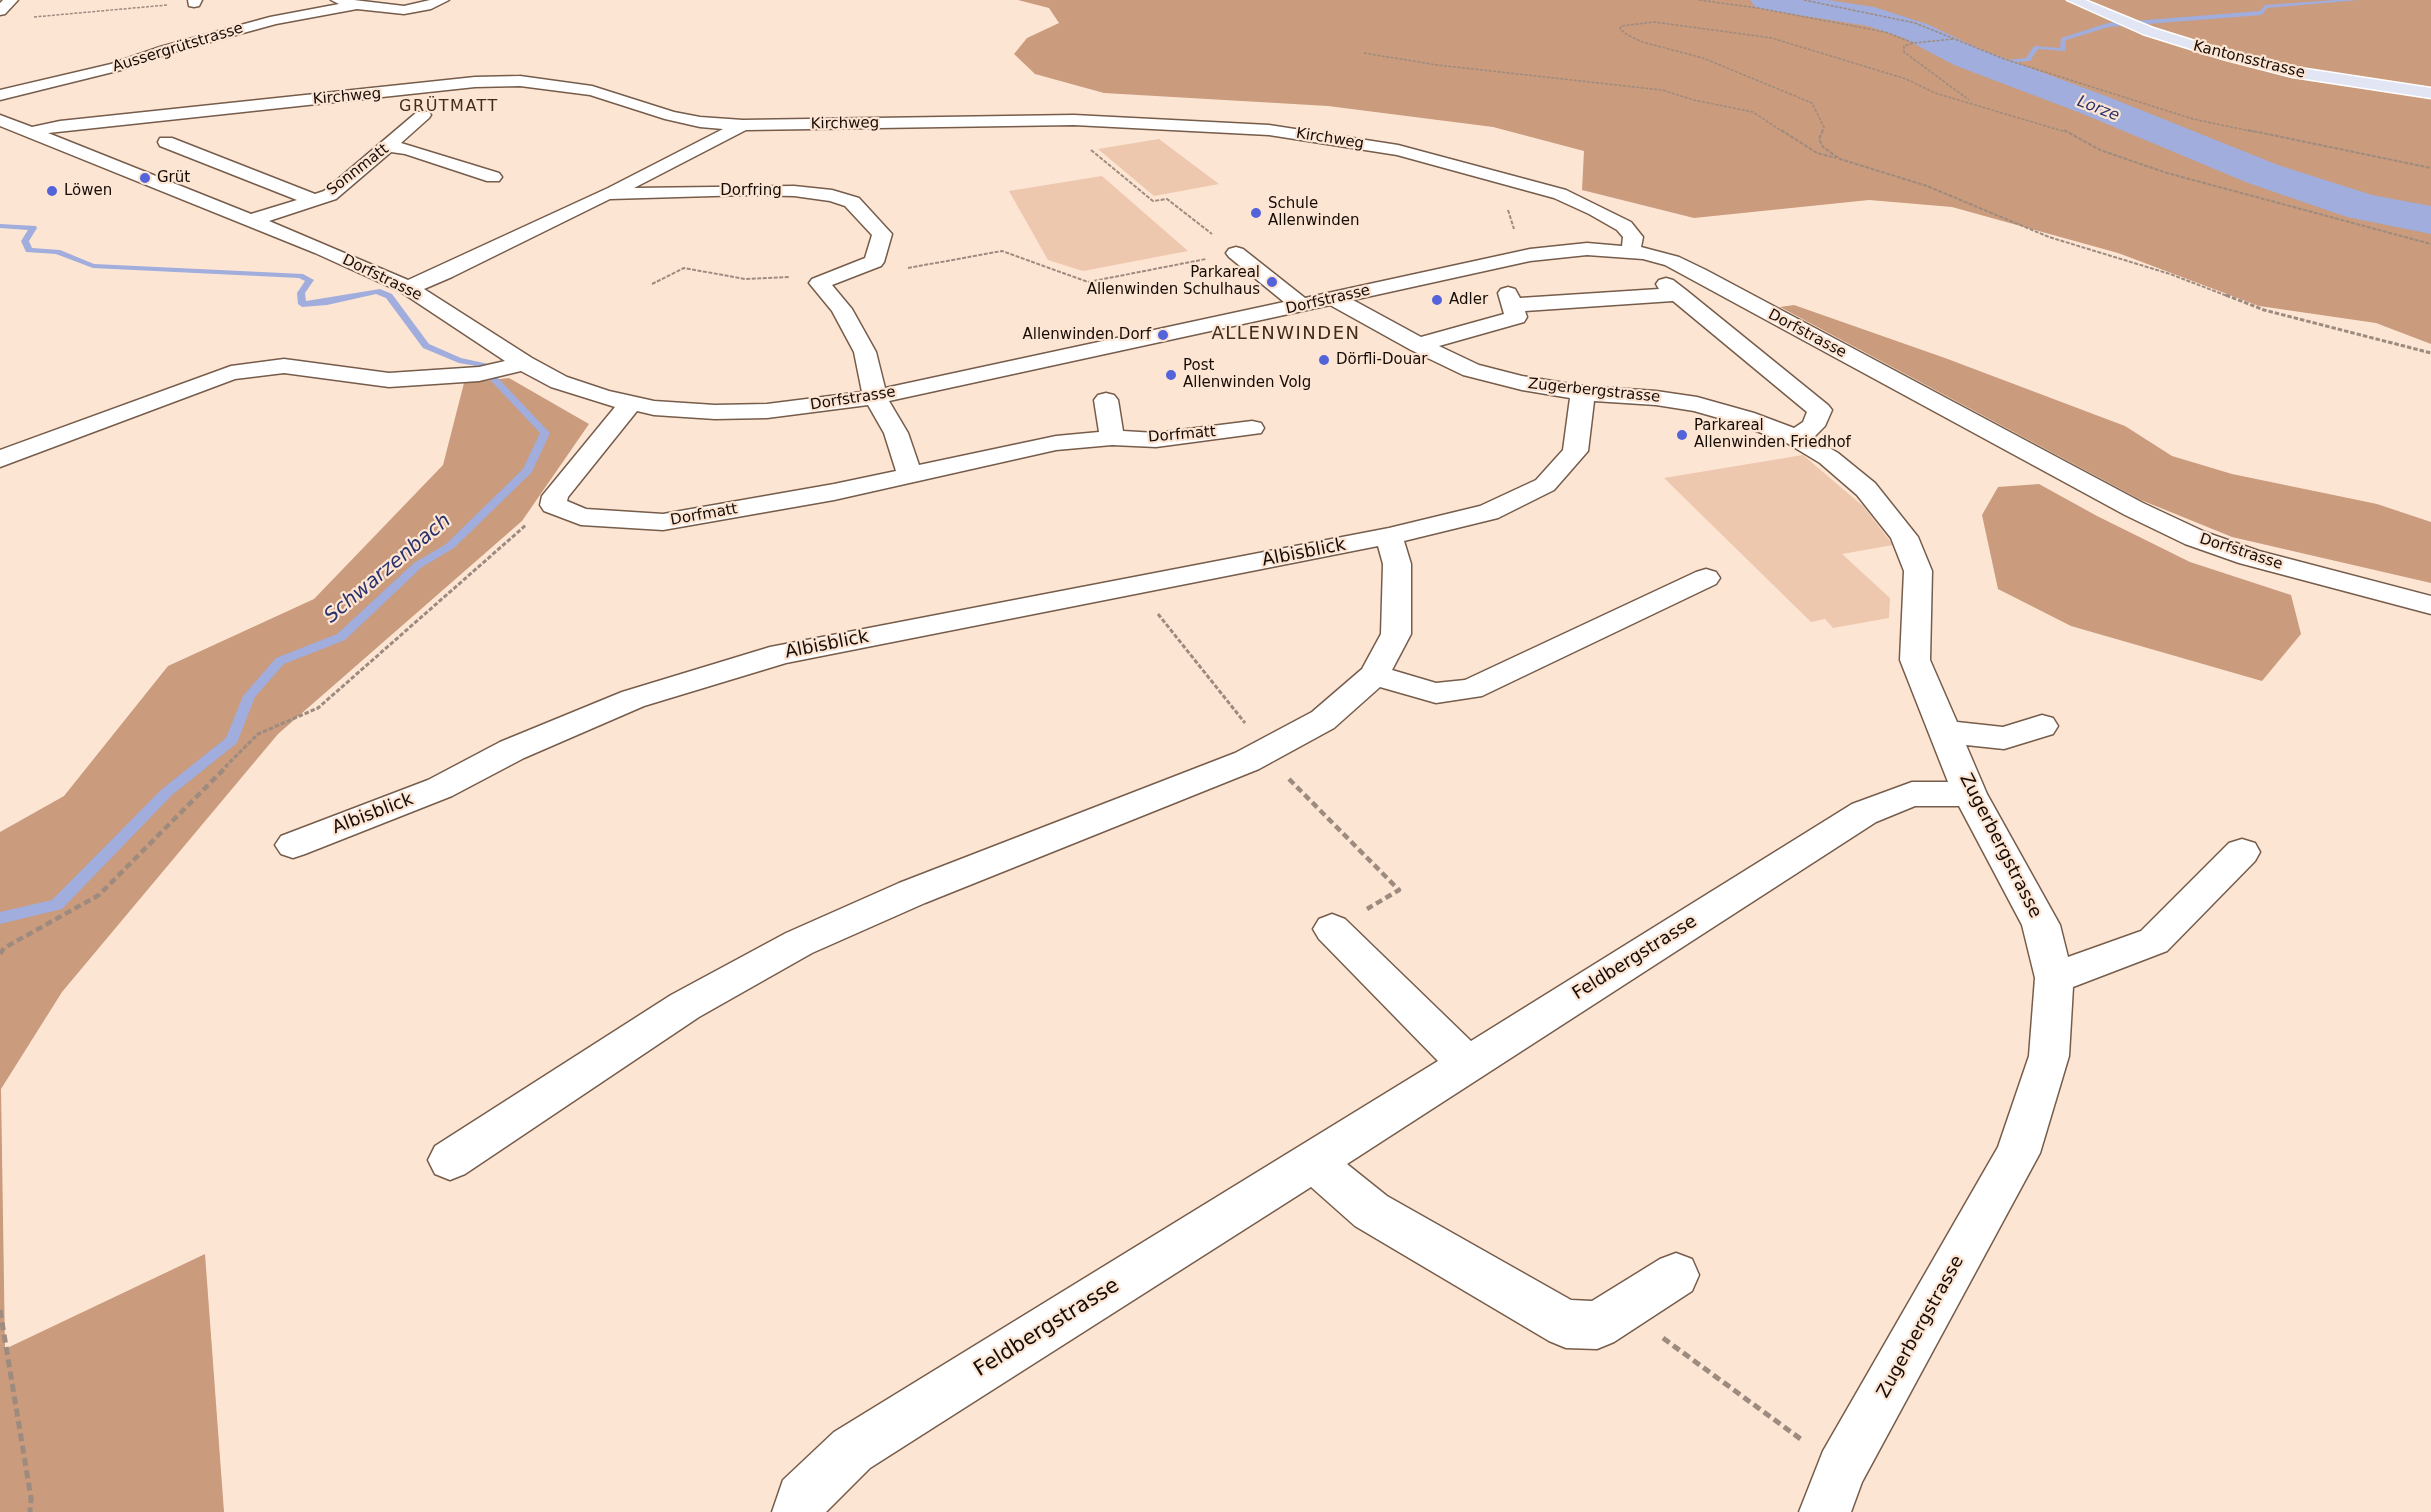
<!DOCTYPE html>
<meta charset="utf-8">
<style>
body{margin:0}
canvas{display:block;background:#fde5d4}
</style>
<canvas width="2431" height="1512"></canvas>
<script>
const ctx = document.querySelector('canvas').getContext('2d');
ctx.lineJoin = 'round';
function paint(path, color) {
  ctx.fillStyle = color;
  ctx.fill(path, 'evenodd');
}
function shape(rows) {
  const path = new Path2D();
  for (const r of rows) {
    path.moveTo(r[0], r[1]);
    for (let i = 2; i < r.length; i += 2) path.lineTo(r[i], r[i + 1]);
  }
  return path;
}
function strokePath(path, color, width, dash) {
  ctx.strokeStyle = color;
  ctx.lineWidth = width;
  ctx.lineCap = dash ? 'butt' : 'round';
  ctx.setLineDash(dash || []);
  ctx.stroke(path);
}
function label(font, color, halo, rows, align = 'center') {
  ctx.font = font + ' "DejaVu Sans",sans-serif';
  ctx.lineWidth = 4.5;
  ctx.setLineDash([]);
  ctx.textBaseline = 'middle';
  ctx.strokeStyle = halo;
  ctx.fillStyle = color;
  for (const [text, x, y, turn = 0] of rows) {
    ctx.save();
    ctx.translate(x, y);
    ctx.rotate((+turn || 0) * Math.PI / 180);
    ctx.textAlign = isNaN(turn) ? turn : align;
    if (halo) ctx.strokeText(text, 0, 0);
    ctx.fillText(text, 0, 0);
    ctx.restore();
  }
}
const green = shape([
 [1159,139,1219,184,1154,196,1098,149],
 [1102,176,1188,251,1083,271,1048,260,1009,191],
 [1803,455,1863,506,1893,545,1842,554,1890,598,1889,618,1833,628,1825,619,1811,622,1664,478]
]);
const forest = shape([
 [1018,0,2431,0,2431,344,2376,323,2259,306,2118,253,1952,207,1869,200,1694,218,1582,190,1584,151,1493,127,1328,106,1104,93,1035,74,1014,54,1027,38,1059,23,1049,8],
 [1794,305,1945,358,2125,426,2172,456,2232,474,2377,504,2431,522,2431,583,2232,537,2141,500,1780,307],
 [509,378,589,424,522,521,278,734,62,992,1,1089,5,1349,205,1254,224,1512,0,1512,0,832,64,796,168,666,314,599,443,465,464,383],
 [2039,484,2097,516,2190,562,2291,595,2301,634,2262,681,2071,626,1998,589,1982,515,1998,487]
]);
const stream = shape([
 [2335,0,2359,0,2267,8,2262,15,2109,27,2066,40,2065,51,2038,49,2030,61,1981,65,1978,63,2026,58,2034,46,2060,48,2061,38,2108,23,2260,11,2265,5,2335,0],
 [0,224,36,226,37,228,29,241,32,248,60,250,94,264,303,274,314,280,305,293,306,301,380,289,392,294,429,344,461,358,493,365,488,368,459,363,423,348,386,298,376,294,327,305,302,307,298,304,297,293,305,281,299,278,93,268,56,254,26,252,21,241,28,230,0,228,0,224],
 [495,377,498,378,550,433,532,472,454,548,422,567,345,640,284,664,255,697,237,743,172,795,62,909,0,924,0,912,52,900,162,789,226,738,243,696,276,658,337,634,414,563,446,544,523,469,540,433,492,382,490,380,495,377]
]);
const river = shape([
 [1750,0,1828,0,1874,7,1927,24,1980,49,2111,98,2278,165,2372,195,2431,206,2431,234,2347,217,2248,183,2083,114,1954,65,1903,38,1868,26,1766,10,1755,7,1750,0]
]);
const pathFar4 = shape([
 [1699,0,1758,8,1885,32,1914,43],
 [1804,0,1915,23,2004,59,2193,119,2255,132],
 [34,17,167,5],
 [1953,39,1914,43,1904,46,1904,52,1969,100],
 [1364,53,1437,65,1662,90,1694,100,1753,112,1783,132],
 [1822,132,1824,127,1812,103,1703,58,1642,42,1626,34,1620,29,1621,26,1654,22,1772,38,1906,79,1935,93,2066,132]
]);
const pathFar3 = shape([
 [1781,130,1817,153,1836,158],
 [1823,130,1819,139,1823,147,1840,159,1927,186,2049,237,2170,274,2230,297],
 [2064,130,2100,150,2167,173,2431,244],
 [2248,130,2431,168],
 [1091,150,1153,201,1167,199,1212,234],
 [1508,210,1514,229],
 [908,268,1002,251,1088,282,1206,259],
 [652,284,684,268,745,279,789,277]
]);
const pathFar2 = shape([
 [2226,295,2264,310,2431,353],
 [1158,614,1245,723],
 [225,767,258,734,318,708,526,525]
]);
const pathFar1 = shape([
 [1289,779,1399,890,1367,909],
 [0,954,4,948,99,895,227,766]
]);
const path = shape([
 [0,1310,31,1498,30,1512],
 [1663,1338,1802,1440]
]);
const minor = shape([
 [3,0,18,0,5,14,0,15,0,3,3,0],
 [188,0,202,0,199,6,194,7,189,6,188,0],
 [331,0,354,0,404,6,430,0,449,0,431,9,404,14,357,9,276,24,170,53,121,70,0,100,0,90,111,64,160,47,270,17,339,4,331,0],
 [520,76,592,86,674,112,700,117,743,120,1074,115,1269,125,1398,145,1566,190,1631,222,1643,237,1641,247,1679,257,1706,270,2143,503,2205,532,2259,551,2431,596,2431,614,2239,563,2185,544,2125,515,1665,265,1643,259,1587,255,1530,261,1353,300,1421,337,1504,314,1498,293,1501,289,1508,287,1515,289,1520,298,1659,289,1656,284,1659,280,1666,278,1673,280,1686,290,1828,405,1832,410,1825,426,1813,438,1838,453,1875,483,1918,537,1932,571,1930,660,1957,722,2003,727,2042,715,2053,718,2058,726,2053,734,2004,749,1966,745,1987,794,2060,925,2068,957,2141,931,2229,843,2242,839,2255,843,2260,852,2255,861,2167,951,2073,987,2069,1056,2040,1153,1862,1482,1851,1512,1799,1512,1823,1451,1998,1147,2029,1056,2035,978,2022,925,1959,806,1915,806,1876,822,1347,1164,1387,1196,1571,1300,1592,1301,1660,1259,1676,1253,1692,1259,1699,1275,1692,1291,1614,1342,1597,1349,1566,1348,1549,1341,1355,1226,1311,1187,870,1468,826,1512,772,1512,783,1480,834,1432,1438,1061,1319,939,1313,929,1319,919,1332,914,1345,919,1471,1041,1852,804,1912,782,1948,782,1900,660,1904,571,1891,538,1857,495,1820,463,1787,443,1736,423,1694,411,1656,405,1594,401,1588,451,1554,490,1498,518,1404,541,1411,564,1411,634,1392,670,1436,683,1465,680,1696,572,1706,569,1716,572,1720,578,1716,584,1482,696,1436,703,1380,687,1334,728,1259,769,925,903,812,953,699,1017,465,1174,450,1180,435,1174,428,1160,435,1146,671,995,786,933,899,883,1235,753,1312,712,1362,669,1381,634,1383,564,1378,546,786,663,644,706,524,758,452,796,305,854,293,858,281,854,275,845,281,836,428,780,500,742,622,692,770,647,1389,528,1480,506,1536,480,1563,450,1570,398,1522,390,1463,375,1411,350,1330,305,889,401,908,433,919,465,1056,436,1099,432,1094,400,1098,395,1106,393,1114,395,1118,400,1123,431,1156,433,1252,421,1261,423,1264,428,1261,433,1156,447,1112,445,1056,450,834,500,663,530,581,525,544,511,540,505,542,496,615,407,551,387,521,371,479,381,389,387,284,373,235,379,0,467,0,450,231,366,284,359,389,373,479,367,505,361,401,292,315,253,0,126,0,115,32,127,60,121,475,77,520,76],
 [520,86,590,95,665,119,700,127,723,129,608,188,408,280,269,221,336,199,391,152,405,154,487,181,499,181,502,177,499,173,401,143,429,118,431,115,429,112,417,112,324,191,315,194,172,138,160,138,158,142,160,146,297,200,251,214,48,133,475,87,520,86],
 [1074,125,1269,135,1397,155,1554,198,1589,214,1617,230,1623,237,1622,246,1587,243,1530,249,1305,298,1243,249,1236,247,1229,249,1226,253,1229,257,1284,302,885,388,876,352,852,309,832,285,881,266,884,262,892,234,859,198,832,190,794,186,634,188,746,130,1074,125],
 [747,195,794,196,830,201,845,206,872,235,865,258,812,279,809,283,832,311,854,352,862,392,767,404,715,405,654,401,609,391,567,377,532,358,424,289,452,277,610,199,747,195],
 [1673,301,1807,412,1803,422,1794,428,1754,413,1697,397,1656,391,1583,386,1522,376,1479,365,1439,346,1524,322,1527,317,1525,311,1673,301],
 [868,405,884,433,896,471,834,484,663,514,586,509,567,501,568,497,637,411,654,415,715,419,767,418,868,405]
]);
const major = shape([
 [2067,0,2085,0,2153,28,2233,53,2293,67,2431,88,2431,98,2293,77,2223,59,2143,34,2067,0]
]);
const markers = [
 [145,178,6,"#5363d9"],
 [52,191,6,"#5363d9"],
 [1256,213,6,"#5363d9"],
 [1272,282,6,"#5363d9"],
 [1437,300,6,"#5363d9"],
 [1163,335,6,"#5363d9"],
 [1324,360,6,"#5363d9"],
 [1171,375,6,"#5363d9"],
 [1682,435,6,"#5363d9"]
];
const farStreetnames = [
 ["Aussergrütstrasse",178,48,-17],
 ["Kantonsstrasse",2249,60,14],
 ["Kirchweg",347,97,-5],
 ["Kirchweg",845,124,-1],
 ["Kirchweg",1330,139,9],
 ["Sonnmatt",358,170,-38],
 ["Dorfring",751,191],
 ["Dorfstrasse",382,278,26],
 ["Dorfstrasse",1328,300,-13],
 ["Dorfstrasse",1807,334,28],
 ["Zugerbergstrasse",1594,391,6],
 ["Dorfstrasse",853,399,-9],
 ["Dorfmatt",1182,435,-5],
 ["Dorfmatt",704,515,-10],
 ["Dorfstrasse",2241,552,18]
];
const farPoinames = [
 ["Grüt",157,178],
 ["Löwen",64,191],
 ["Schule",1268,204],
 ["Allenwinden",1268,221],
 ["Parkareal",1260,273,"right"],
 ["Allenwinden Schulhaus",1260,290,"right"],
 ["Adler",1449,300],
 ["Allenwinden Dorf",1151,335,"right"],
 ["Dörfli-Douar",1336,360],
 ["Post",1183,366],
 ["Allenwinden Volg",1183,383],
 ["Parkareal",1694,426],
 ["Allenwinden Friedhof",1694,443]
];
const farNeighbourhoodnames = [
 ["GRÜTMATT",449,107]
];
const farWaternames = [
 ["Lorze",2098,109,21]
];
const farQuarternames = [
 ["ALLENWINDEN",1286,334]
];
const streetNames = [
 ["Albisblick",1304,553,-11],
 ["Albisblick",827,645,-11],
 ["Albisblick",373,814,-21],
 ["Zugerbergstrasse",2000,846,63],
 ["Feldbergstrasse",1635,958,-32],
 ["Zugerbergstrasse",1921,1327,-61]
];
const waterNames = [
 ["Schwarzenbach",388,569,-40]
];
const nearStreetnames = [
 ["Feldbergstrasse",1047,1328,-32]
];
paint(green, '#edc7ae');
paint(forest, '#ca9b7c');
paint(stream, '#a0addd');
paint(river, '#a0addd');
strokePath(minor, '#765c4a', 3);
strokePath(major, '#fff', 3);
strokePath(pathFar4, '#9e8b7f', 1.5, [3, 1.5]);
strokePath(pathFar3, '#9e8b7f', 2, [4, 1.5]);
strokePath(pathFar2, '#9e8b7f', 3, [4.5, 2]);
strokePath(pathFar1, '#9e8b7f', 4.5, [7, 4]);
strokePath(path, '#9e8b7f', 5, [8, 4.5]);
paint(minor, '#fff');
paint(major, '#e2e6f4');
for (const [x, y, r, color] of markers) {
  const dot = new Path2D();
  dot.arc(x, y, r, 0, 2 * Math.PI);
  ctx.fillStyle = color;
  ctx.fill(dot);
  strokePath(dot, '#fde5d4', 2);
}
label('15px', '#160c06', '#fde5d4', farStreetnames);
label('15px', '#160c06', '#fde5d4', farPoinames, 'left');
ctx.letterSpacing = '1.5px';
label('16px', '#432c1b', '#fde5d4', farNeighbourhoodnames);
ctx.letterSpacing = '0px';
label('italic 16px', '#28316b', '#fde5d4', farWaternames);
ctx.letterSpacing = '1.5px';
label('18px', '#432c1b', '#fde5d4', farQuarternames);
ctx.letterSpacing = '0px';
label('18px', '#160c06', '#fde5d4', streetNames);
label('italic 20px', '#28316b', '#fde5d4', waterNames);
label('21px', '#160c06', '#fde5d4', nearStreetnames);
</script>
